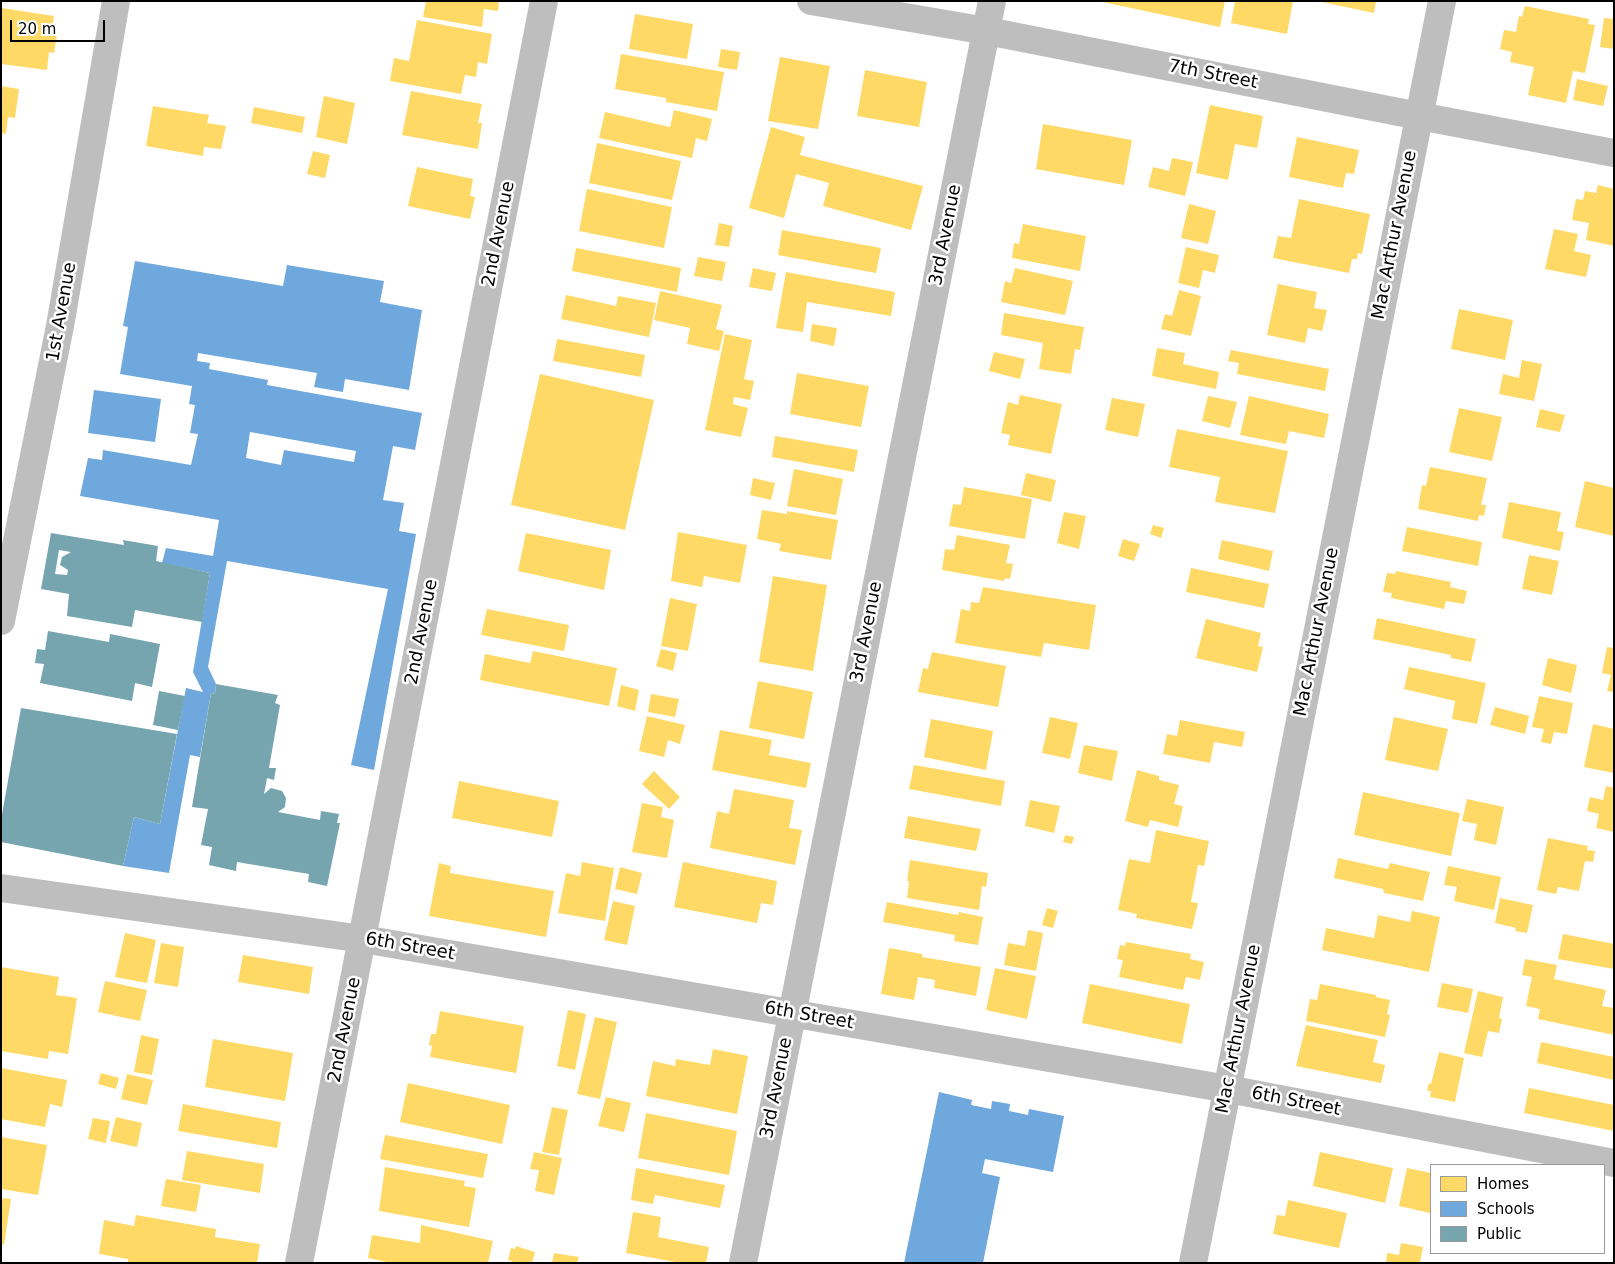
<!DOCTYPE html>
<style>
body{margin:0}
#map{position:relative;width:1615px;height:1264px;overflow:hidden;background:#fff;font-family:"DejaVu Sans",sans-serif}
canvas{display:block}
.frame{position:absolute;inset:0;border:2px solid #000;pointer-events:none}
.legend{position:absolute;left:1430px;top:1164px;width:175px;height:90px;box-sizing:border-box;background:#fff;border:1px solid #999;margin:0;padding:6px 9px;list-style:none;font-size:15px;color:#000}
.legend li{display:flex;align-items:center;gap:10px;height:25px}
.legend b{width:25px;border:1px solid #999}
.scale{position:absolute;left:10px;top:20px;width:95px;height:22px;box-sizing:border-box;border:2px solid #000;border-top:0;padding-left:6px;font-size:15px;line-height:18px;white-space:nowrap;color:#000;-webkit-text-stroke:4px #fff;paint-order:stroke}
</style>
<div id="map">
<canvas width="1615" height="1264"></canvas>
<div class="frame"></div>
<ul class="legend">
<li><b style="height:14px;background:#ffd966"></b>Homes</li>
<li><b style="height:14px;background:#6fa8dc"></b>Schools</li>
<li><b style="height:14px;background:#76a5af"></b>Public</li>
</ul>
<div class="scale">20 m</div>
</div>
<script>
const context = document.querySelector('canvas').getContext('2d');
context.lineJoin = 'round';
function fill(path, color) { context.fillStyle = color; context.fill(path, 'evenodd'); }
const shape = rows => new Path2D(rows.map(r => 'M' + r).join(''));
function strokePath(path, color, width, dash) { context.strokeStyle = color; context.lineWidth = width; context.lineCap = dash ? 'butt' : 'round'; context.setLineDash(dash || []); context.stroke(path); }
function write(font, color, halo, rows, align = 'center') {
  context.font = font + ' "DejaVu Sans",sans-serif'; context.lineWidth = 5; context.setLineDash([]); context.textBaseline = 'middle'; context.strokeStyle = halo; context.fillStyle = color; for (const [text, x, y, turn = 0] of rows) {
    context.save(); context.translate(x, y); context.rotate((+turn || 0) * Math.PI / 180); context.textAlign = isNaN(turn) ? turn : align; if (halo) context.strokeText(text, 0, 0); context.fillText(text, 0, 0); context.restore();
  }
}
fill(shape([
 [426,1,499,1,498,11,484,9,482,27,423,17],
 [1098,1,1225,1,1220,27],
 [1235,1,1293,1,1287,34,1231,23],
 [1317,1,1376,1,1374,13],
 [1525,6,1589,19,1588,24,1595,25,1585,73,1573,71,1566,103,1528,95,1534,67,1510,62,1512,52,1500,49,1504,30,1516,32,1519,16,1522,17],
 [1,8,54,16,52,33,57,34,54,53,49,52,47,70,1,64],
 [635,14,693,24,687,59,629,49],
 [1604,18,1614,19,1614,49,1600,47],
 [417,20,492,34,487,64,478,62,476,77,465,75,461,94,390,81,394,58,409,61],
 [721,49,740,52,737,70,718,67],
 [621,54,724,72,717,111,666,102,666,98,615,89],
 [780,57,830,66,818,129,768,121],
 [865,70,927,82,919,127,857,116],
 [1577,79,1608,86,1603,106,1573,100],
 [1,86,19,89,15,118,8,117,6,134,1,133],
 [411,91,482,104,478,123,482,123,478,149,402,135],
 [324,96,355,103,347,144,316,137],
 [1210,105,1263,116,1257,148,1235,144,1228,180,1196,173],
 [153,106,209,115,207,123,226,126,221,149,204,147,203,156,146,146],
 [254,107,305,117,302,133,251,123],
 [674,110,712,119,707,141,696,138,692,158,599,138,605,112,670,127],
 [1043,124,1132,140,1124,185,1036,169],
 [771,127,805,137,800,155,923,186,911,230,823,206,829,183,796,174,784,218,749,208],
 [1297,137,1359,150,1354,174,1346,173,1343,188,1289,177],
 [597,143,681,161,672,200,589,183],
 [313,151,330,155,325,178,307,174],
 [1172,158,1193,162,1185,196,1148,187,1153,167,1169,171],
 [417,167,473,179,470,196,475,197,470,219,408,206],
 [1598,185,1614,189,1614,246,1586,240,1589,223,1572,220,1576,199,1583,200,1585,191,1596,193],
 [587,189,672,207,664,248,579,231],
 [1299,199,1370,214,1362,254,1358,253,1357,259,1352,259,1349,273,1273,258,1278,236,1291,238],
 [1189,204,1216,211,1208,244,1181,238],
 [719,223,733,226,729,247,715,245],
 [1023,224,1086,236,1080,271,1012,258,1014,243,1019,244],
 [1554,229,1578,234,1574,251,1591,255,1586,277,1545,269],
 [782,230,881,248,876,273,778,255],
 [1186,247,1219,255,1215,273,1203,270,1199,288,1178,283],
 [576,248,681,268,677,292,572,271],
 [698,257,726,262,722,281,694,276],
 [753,268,776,273,772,291,749,287],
 [1015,268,1073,281,1065,315,1001,302,1005,281,1011,283],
 [786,272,895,292,891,316,807,302,803,332,776,328],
 [1278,284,1317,292,1314,308,1327,310,1322,331,1308,328,1305,343,1267,335],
 [1179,290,1201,296,1191,336,1161,329,1165,314,1172,316],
 [660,291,722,305,716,329,724,331,719,351,687,344,690,328,654,320],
 [566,295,616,306,618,296,656,303,649,337,561,319],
 [1459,309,1513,320,1505,360,1451,349],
 [1004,313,1084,327,1080,350,1075,349,1071,374,1039,369,1043,343,1001,335],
 [812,324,837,328,834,346,810,341],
 [725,334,752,340,744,379,754,381,750,400,734,397,733,404,748,408,741,437,705,430],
 [557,339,645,355,641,377,553,361],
 [1157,348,1185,353,1183,364,1219,372,1216,389,1152,376],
 [1231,350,1329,369,1325,391,1237,374,1239,363,1228,361],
 [994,352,1025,359,1020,379,989,371],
 [1522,360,1542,364,1534,401,1499,394,1503,374,1519,378],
 [797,373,869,386,861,427,790,414],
 [540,374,654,400,625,530,511,505],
 [1020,395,1062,404,1051,454,1008,445,1010,435,1001,433,1008,402,1018,405],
 [1208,396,1237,402,1230,428,1202,421],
 [1249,396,1329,414,1324,438,1289,431,1286,444,1240,435],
 [1112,398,1145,404,1138,437,1105,430],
 [1459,408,1502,417,1492,461,1449,452],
 [1540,409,1565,415,1560,432,1536,427],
 [1177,429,1288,451,1275,513,1215,502,1220,477,1169,467],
 [775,436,858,450,854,472,772,457],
 [1430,467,1487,478,1481,505,1486,505,1484,516,1479,515,1478,521,1418,509,1422,485,1426,486],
 [794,469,843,479,836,515,787,506],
 [1026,473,1056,480,1051,502,1021,495],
 [753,478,775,483,771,500,750,495],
 [1585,481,1614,488,1614,536,1575,527],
 [964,487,1032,499,1025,539,949,526,953,504,961,505],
 [1509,502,1561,512,1557,531,1564,532,1560,551,1502,538],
 [762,510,787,514,787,511,838,520,831,560,779,551,781,544,757,539],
 [1064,512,1086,516,1079,549,1057,543],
 [1153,525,1164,528,1161,538,1150,534],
 [1407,527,1482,542,1478,566,1402,551],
 [678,532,747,545,740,583,704,576,702,587,671,581],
 [526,533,611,550,604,590,518,571],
 [957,535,1010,545,1006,563,1013,564,1010,579,1005,578,1004,581,942,570,945,549,954,550],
 [1123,539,1140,544,1134,561,1118,556],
 [1222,540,1273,551,1269,571,1218,559],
 [1529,555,1559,561,1552,595,1522,589],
 [1191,568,1269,584,1264,608,1186,592],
 [1396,571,1451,582,1450,587,1467,591,1464,604,1446,601,1444,609,1391,598,1392,593,1383,592,1387,573,1395,574],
 [773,576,827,585,813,671,759,662],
 [983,587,1096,605,1089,650,1044,643,1041,657,955,643,961,609,970,611,971,602,979,603],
 [670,598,697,604,688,651,661,646],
 [487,609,569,625,564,651,481,635],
 [1377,618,1476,639,1471,662,1451,658,1451,655,1373,639],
 [1206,619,1261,633,1258,646,1263,647,1257,672,1196,658],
 [1607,647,1614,648,1614,692,1607,691,1611,675,1602,673],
 [661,649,677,653,673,671,656,666],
 [533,651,617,668,609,706,480,680,485,654,530,663],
 [932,652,1006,666,998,707,918,692,923,668,928,669],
 [1548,658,1577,665,1571,693,1542,685],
 [1409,667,1486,683,1477,724,1452,719,1455,701,1404,689],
 [758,681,813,692,804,739,749,728],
 [621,685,639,690,635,711,617,706],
 [651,694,679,699,675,717,648,712],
 [1539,696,1573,703,1567,734,1554,732,1551,744,1541,742,1544,729,1532,727],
 [1495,707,1529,716,1525,734,1490,725],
 [647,716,685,725,680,744,668,740,664,757,639,751],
 [1050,717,1078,723,1070,759,1042,753],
 [1394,717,1448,729,1438,771,1385,760],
 [931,719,993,731,986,770,924,757],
 [1180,720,1245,732,1242,747,1214,742,1210,763,1163,754,1167,734,1177,736],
 [1593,724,1614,729,1614,773,1584,767],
 [720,730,772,740,769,755,811,763,806,788,712,770],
 [1084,745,1118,751,1112,781,1078,773],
 [914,765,1005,781,1001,806,909,789],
 [1137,770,1159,776,1159,780,1179,785,1174,804,1183,806,1178,827,1150,820,1148,827,1125,821],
 [654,771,680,797,669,809,642,784],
 [459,781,559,801,552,837,452,818],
 [1606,786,1614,788,1614,832,1596,828,1599,814,1587,811,1590,797,1603,800],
 [734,789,794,800,789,828,802,830,795,865,710,848,717,811,729,814],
 [1363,792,1460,813,1451,856,1354,835],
 [1467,799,1504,807,1496,845,1474,840,1477,824,1462,821],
 [1030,800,1060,806,1054,833,1025,826],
 [642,803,663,807,661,817,674,820,667,858,632,852],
 [908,816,981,829,976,851,904,838],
 [1156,830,1209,841,1204,866,1198,865,1191,902,1198,903,1192,929,1136,918,1137,914,1118,910,1129,859,1150,863],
 [1065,835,1074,837,1072,844,1063,842],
 [1548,838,1588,846,1587,850,1595,851,1593,862,1585,861,1579,891,1558,887,1556,894,1537,890],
 [1338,858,1388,869,1390,863,1430,872,1423,901,1384,893,1383,889,1334,878],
 [910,860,988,873,986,887,982,886,979,910,907,898,909,881,907,881],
 [582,862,614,868,605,921,558,913,566,873,580,876],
 [683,862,777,881,773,905,761,903,757,923,674,907],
 [439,863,451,866,450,873,554,891,546,937,429,916],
 [1448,866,1501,877,1494,910,1454,901,1457,887,1444,885],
 [620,867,642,873,637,894,615,889],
 [1500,898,1533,905,1527,933,1515,931,1516,928,1495,923],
 [613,901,635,906,627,945,604,940],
 [887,902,958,915,959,912,983,917,978,945,954,941,955,935,883,922],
 [1047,908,1058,911,1053,928,1042,925],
 [1412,911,1440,917,1429,972,1322,950,1326,928,1374,938,1378,915,1410,922],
 [1028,930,1043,933,1036,971,1004,965,1008,943,1025,946],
 [125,933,156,940,147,983,115,977],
 [1563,934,1614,944,1614,969,1558,959],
 [1126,942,1191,954,1190,959,1204,962,1200,980,1186,977,1183,990,1119,977,1123,960,1117,959,1120,945,1125,946],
 [161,943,184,947,178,987,154,983],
 [889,948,922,954,922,957,981,967,976,996,934,988,935,980,918,977,914,1000,881,994],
 [243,955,313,967,309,994,238,982],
 [1525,959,1557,965,1554,979,1606,990,1602,1006,1614,1008,1614,1035,1538,1019,1540,1009,1526,1006,1532,977,1522,975],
 [1,967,59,977,56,995,77,998,68,1054,49,1051,48,1059,1,1051],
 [995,968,1036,976,1027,1019,986,1010],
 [105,981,147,990,140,1021,98,1012],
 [1442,983,1473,989,1468,1013,1437,1007],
 [1090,984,1190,1004,1182,1044,1082,1023],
 [1320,984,1376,995,1376,997,1390,1000,1387,1014,1390,1015,1385,1037,1306,1021,1310,999,1317,1000],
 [1478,991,1503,997,1499,1018,1502,1019,1499,1033,1488,1031,1482,1057,1464,1053],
 [568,1010,586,1014,575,1070,557,1066],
 [440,1011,524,1026,516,1073,430,1057,432,1046,429,1045,431,1034,436,1034],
 [595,1017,617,1022,600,1099,577,1094],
 [1306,1025,1378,1040,1373,1062,1385,1065,1381,1083,1296,1066],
 [141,1035,159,1039,152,1075,134,1072],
 [213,1039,293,1053,285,1101,205,1087],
 [1541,1042,1614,1057,1614,1080,1537,1063],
 [713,1049,748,1056,737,1114,646,1096,653,1061,675,1066,676,1059,710,1065],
 [1439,1052,1464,1058,1455,1102,1430,1097,1431,1091,1427,1091,1429,1083,1431,1084],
 [1,1068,67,1080,62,1107,50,1104,45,1127,1,1119],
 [101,1073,119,1078,116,1089,98,1084],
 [127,1074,153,1080,147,1105,121,1099],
 [408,1083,510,1105,502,1144,400,1122],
 [1529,1088,1614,1105,1614,1131,1524,1113],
 [606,1097,631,1103,624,1132,598,1126],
 [183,1104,281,1122,277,1148,178,1131],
 [552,1107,568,1110,559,1155,542,1152],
 [646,1113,737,1131,729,1175,638,1158],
 [116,1117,142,1123,137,1147,110,1141],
 [93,1118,110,1121,106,1143,88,1139],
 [385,1135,488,1154,483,1178,380,1159],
 [1,1137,47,1145,38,1195,1,1189],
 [187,1151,264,1164,260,1193,182,1180],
 [534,1152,562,1158,554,1195,535,1191,539,1170,530,1169],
 [1320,1152,1393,1168,1385,1203,1313,1186],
 [385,1167,465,1181,464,1186,476,1188,469,1227,379,1211],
 [636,1168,725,1185,720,1208,655,1195,653,1204,631,1200],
 [1407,1168,1431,1173,1430,1213,1399,1206],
 [166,1179,201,1185,196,1212,161,1206],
 [1,1198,11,1199,4,1245,1,1244],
 [1288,1200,1347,1213,1339,1248,1273,1234,1277,1215,1285,1216],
 [633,1212,661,1217,658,1237,709,1247,706,1263,681,1263,626,1253],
 [136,1215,216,1229,215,1237,260,1244,257,1263,133,1263,128,1262,128,1259,99,1254,104,1220,134,1226],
 [421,1225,493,1241,488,1263,391,1263,368,1258,372,1235,420,1243],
 [1401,1243,1423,1247,1420,1263,1386,1263,1387,1253,1399,1255],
 [516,1246,535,1252,532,1263,511,1263,512,1261,508,1260,511,1248,515,1249],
 [554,1253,579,1257,577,1263,552,1263]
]), '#ffd966');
fill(shape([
 [135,261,283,286,287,265,384,281,380,302,422,310,409,390,345,379,343,392,314,387,317,373,198,353,197,361,210,363,209,369,268,380,267,385,422,413,415,450,393,446,383,500,404,503,399,531,416,534,374,770,351,765,388,589,227,561,208,667,216,684,215,694,211,693,200,757,190,755,169,873,123,866,134,817,160,824,186,688,203,692,193,672,210,573,162,563,166,548,213,556,219,520,80,496,88,458,102,460,103,450,191,465,198,434,190,433,195,405,189,404,192,386,120,374,128,327,123,326],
 [250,432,356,451,354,462,284,450,281,465,246,458],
 [94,390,161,399,155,442,88,433],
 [939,1092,972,1100,971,1105,991,1109,992,1101,1010,1104,1009,1111,1028,1115,1029,1109,1064,1116,1053,1172,985,1159,982,1173,1000,1177,983,1263,904,1263]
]), '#6fa8dc');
fill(shape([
 [51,533,124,545,123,540,158,546,156,561,210,573,202,622,135,610,132,627,67,616,69,594,41,589],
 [59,550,71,552,62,557,60,565,68,570,67,575,55,574],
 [48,631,109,642,110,634,160,644,152,687,135,683,132,701,40,683,44,664,35,663,37,649,45,650],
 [216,684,278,695,275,703,280,705,269,768,276,768,274,780,267,778,264,794,271,788,282,791,286,798,285,807,278,812,320,820,321,811,339,814,337,823,340,823,327,886,308,882,309,874,237,862,236,871,209,865,212,847,201,845,208,809,192,807,211,693,215,694],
 [159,691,185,696,178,730,153,725],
 [21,708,177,734,160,824,134,817,123,866,1,842,1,820]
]), '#76a5af');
strokePath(shape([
 [811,1,987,31,1419,116],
 [1,621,60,326,116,1],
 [1,888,363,939,1228,1089,1614,1163],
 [299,1263,544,1],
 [743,1263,992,1]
]), '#bebebe', 28);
strokePath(shape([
 [1419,116,1614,153],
 [1193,1263,1442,1]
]), '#bebebe', 28);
write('18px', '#000', '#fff', [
 ["7th Street",1213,75,11],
 ["2nd Avenue",499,234,-79],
 ["3rd Avenue",946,235,-79],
 ["Mac Arthur Avenue",1395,235,-79],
 ["1st Avenue",62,312,-80],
 ["2nd Avenue",422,632,-79],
 ["3rd Avenue",867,632,-79],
 ["Mac Arthur Avenue",1317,632,-79],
 ["6th Street",410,947,10],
 ["6th Street",809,1016,10],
 ["Mac Arthur Avenue",1239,1029,-79],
 ["2nd Avenue",345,1030,-79],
 ["3rd Avenue",777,1088,-79],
 ["6th Street",1296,1102,11]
]);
</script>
